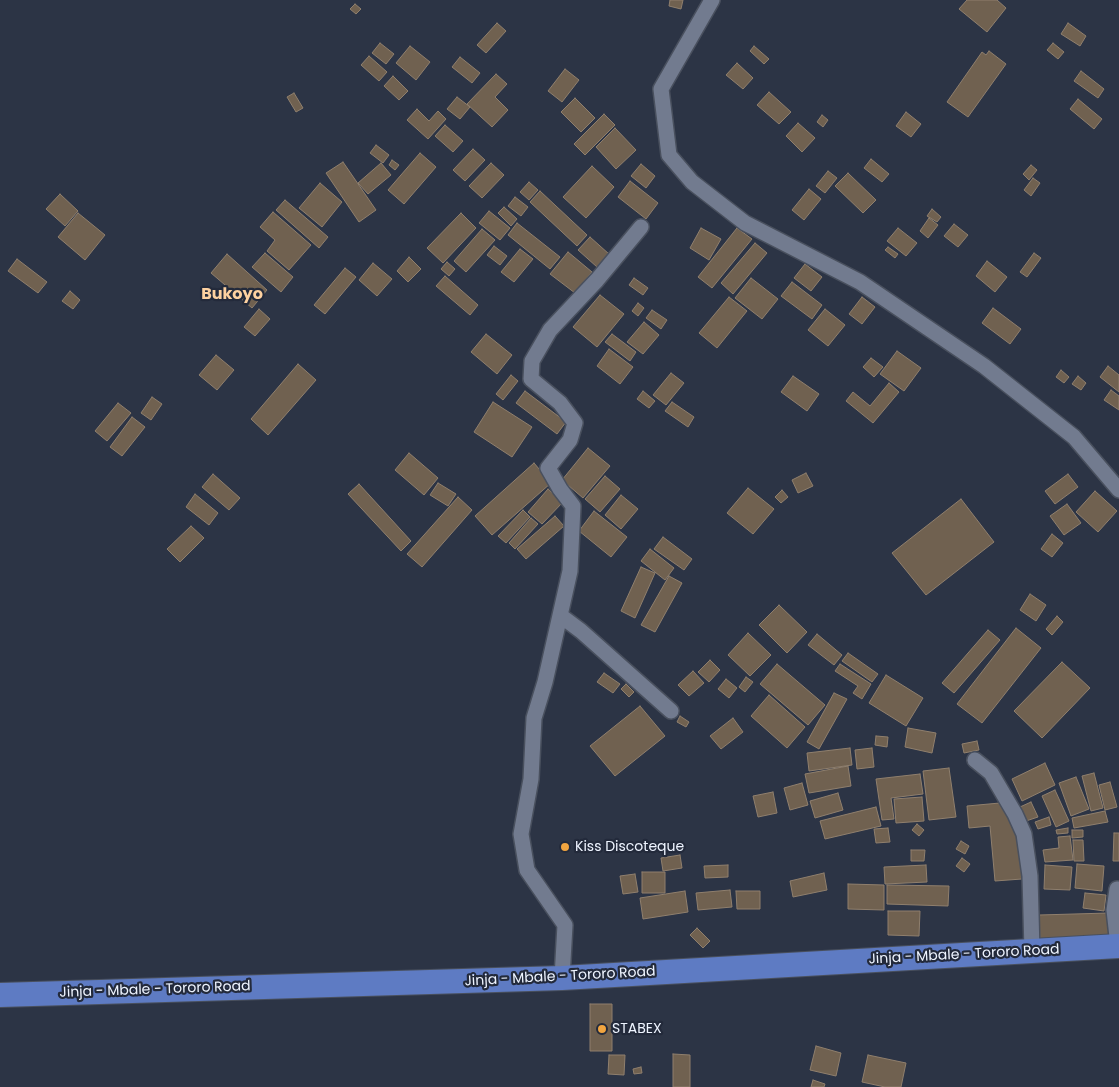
<!DOCTYPE html>
<style>
body{margin:0}
canvas{display:block;background:#2c3445}
</style>
<canvas width="1119" height="1087"></canvas>
<script>
const context = document.querySelector('canvas').getContext('2d');
context.lineJoin = 'round';
function fill(path, color) { context.fillStyle = color; context.fill(path, 'evenodd'); }
const shape = rows => new Path2D(rows.map(r => 'M' + r).join(''));
function strokePath(path, color, width, dash) { context.strokeStyle = color; context.lineWidth = width; context.lineCap = dash ? 'butt' : 'round'; context.setLineDash(dash || []); context.stroke(path); }
function write(font, color, halo, rows, align = 'center') {
  context.font = font + ' Poppins,sans-serif'; context.lineWidth = 4.5; context.setLineDash([]); context.textBaseline = 'middle'; context.strokeStyle = halo; context.fillStyle = color; for (const [text, x, y, turn = 0] of rows) {
    context.save(); context.translate(x, y); context.rotate((+turn || 0) * Math.PI / 180); context.textAlign = isNaN(turn) ? turn : align; if (halo) context.strokeText(text, 0, 0); context.fillText(text, 0, 0); context.restore();
  }
}
const building = shape([
 [670,0,683,0,681,9,669,6,670,0],
 [967,0,997,0,1006,8,987,32,959,9,967,0],
 [355,4,361,9,356,14,350,9,355,4],
 [497,23,506,31,486,53,477,45,497,23],
 [1068,23,1086,36,1080,46,1061,34,1068,23],
 [380,43,394,54,386,64,372,53,380,43],
 [1053,43,1064,52,1058,59,1047,50,1053,43],
 [410,46,430,62,416,80,396,63,410,46],
 [754,46,769,59,764,64,750,51,754,46],
 [989,51,1006,64,968,117,947,102,982,52,986,55,989,51],
 [369,56,387,72,379,81,361,65,369,56],
 [460,57,480,73,472,83,452,67,460,57],
 [737,63,753,78,743,89,726,75,737,63],
 [565,69,579,80,562,102,548,91,565,69],
 [1081,71,1104,89,1098,98,1074,81,1081,71],
 [496,74,507,84,495,97,508,110,492,127,467,104,496,74],
 [393,76,408,91,399,100,384,86,393,76],
 [769,92,791,112,779,124,757,105,769,92],
 [294,93,303,108,296,112,287,97,294,93],
 [457,97,470,107,460,119,447,109,457,97],
 [575,98,595,118,581,132,561,112,575,98],
 [1078,99,1102,119,1094,129,1070,109,1078,99],
 [417,109,429,121,438,111,446,119,428,139,407,120,417,109],
 [906,112,921,124,911,137,896,126,906,112],
 [604,114,615,125,585,155,574,144,604,114],
 [822,115,828,120,823,127,817,122,822,115],
 [798,123,815,138,802,152,786,136,798,123],
 [445,125,463,141,453,152,435,136,445,125],
 [615,128,636,150,616,169,596,147,615,128],
 [376,145,389,155,383,163,370,153,376,145],
 [473,149,485,160,465,181,453,170,473,149],
 [420,153,436,167,404,204,388,190,420,153],
 [871,159,889,174,882,182,864,168,871,159],
 [392,160,399,165,395,170,389,165,392,160],
 [343,162,376,210,359,222,326,173,343,162],
 [381,163,391,175,368,194,358,183,381,163],
 [491,163,504,175,482,198,469,186,491,163],
 [641,164,655,176,646,188,631,176,641,164],
 [1031,165,1037,170,1029,180,1023,174,1031,165],
 [592,166,614,187,586,218,563,197,592,166],
 [828,171,837,178,825,193,816,186,828,171],
 [848,173,876,200,863,213,835,186,848,173],
 [1033,178,1040,183,1031,196,1024,190,1033,178],
 [630,181,658,203,646,219,618,197,630,181],
 [529,182,538,190,529,200,520,192,529,182],
 [320,183,342,202,322,227,299,208,320,183],
 [809,189,821,199,804,220,792,210,809,189],
 [540,191,587,235,577,246,530,202,540,191],
 [60,194,78,211,65,226,46,209,60,194],
 [515,197,528,207,521,216,508,206,515,197],
 [285,200,328,237,319,248,276,210,285,200],
 [504,207,517,219,511,226,498,213,504,207],
 [932,209,941,217,937,222,927,216,932,209],
 [489,211,510,228,500,240,479,223,489,211],
 [273,212,311,245,289,270,267,251,275,240,260,227,273,212],
 [78,213,105,235,85,260,58,237,78,213],
 [461,213,476,228,443,263,427,248,461,213],
 [929,218,938,225,928,238,920,231,929,218],
 [517,223,560,257,550,269,508,235,517,223],
 [954,224,968,235,958,247,944,236,954,224],
 [701,228,721,239,709,260,690,248,701,228],
 [737,228,752,239,712,288,698,277,737,228],
 [898,228,917,243,906,256,887,241,898,228],
 [482,229,495,240,466,272,454,261,482,229],
 [590,237,609,254,597,267,578,250,590,237],
 [755,243,767,253,733,294,721,283,755,243],
 [494,246,507,256,500,265,487,255,494,246],
 [888,247,898,254,895,258,885,250,888,247],
 [520,249,533,259,514,282,501,272,520,249],
 [568,252,592,272,575,293,550,274,568,252],
 [265,253,293,277,281,292,252,267,265,253],
 [1034,253,1041,258,1027,277,1020,272,1034,253],
 [227,254,267,290,252,308,211,273,227,254],
 [409,257,421,269,408,282,397,271,409,257],
 [17,259,47,282,38,293,8,271,17,259],
 [987,261,1007,277,995,292,976,276,987,261],
 [447,262,455,269,449,276,441,269,447,262],
 [373,263,392,279,377,296,359,280,373,263],
 [805,264,822,277,811,291,794,278,805,264],
 [345,268,356,277,325,314,314,305,345,268],
 [445,276,478,305,470,315,436,286,445,276],
 [634,278,648,288,643,295,629,285,634,278],
 [751,278,778,299,762,319,735,298,751,278],
 [792,282,822,305,812,319,781,296,792,282],
 [70,291,80,300,73,309,62,301,70,291],
 [600,295,624,314,597,347,573,327,600,295],
 [729,297,747,311,717,348,699,333,729,297],
 [862,297,875,307,862,324,849,314,862,297],
 [638,303,644,308,638,316,632,311,638,303],
 [993,308,1021,329,1010,344,982,323,993,308],
 [259,309,270,319,255,336,244,327,259,309],
 [825,309,845,325,828,346,808,330,825,309],
 [652,310,667,320,661,329,646,318,652,310],
 [644,322,659,335,643,354,627,342,644,322],
 [486,334,512,355,497,374,471,352,486,334],
 [612,334,636,352,630,361,605,342,612,334],
 [609,349,633,367,620,384,597,366,609,349],
 [897,351,921,368,904,391,880,374,897,351],
 [216,355,234,370,217,390,199,375,216,355],
 [871,358,883,367,874,377,863,367,871,358],
 [298,364,316,380,268,435,251,419,298,364],
 [1108,366,1119,375,1119,392,1100,377,1108,366],
 [1061,370,1069,377,1064,383,1056,377,1061,370],
 [671,373,684,383,666,405,653,395,671,373],
 [511,375,518,381,503,400,496,394,511,375],
 [793,376,819,394,807,411,781,392,793,376],
 [1078,376,1086,383,1081,390,1072,384,1078,376],
 [889,383,899,392,873,423,846,401,853,392,870,406,889,383],
 [1111,390,1119,396,1119,410,1104,400,1111,390],
 [525,391,566,422,557,434,516,403,525,391],
 [643,391,655,401,649,408,637,399,643,391],
 [152,397,162,404,151,420,141,413,152,397],
 [493,402,532,427,512,457,474,432,493,402],
 [672,402,694,417,688,427,665,411,672,402],
 [118,403,131,413,107,441,95,431,118,403],
 [132,417,145,427,122,456,110,447,132,417],
 [588,448,610,466,583,498,562,480,588,448],
 [409,453,438,478,424,495,395,470,409,453],
 [534,463,551,483,492,535,475,516,534,463],
 [806,473,813,486,798,493,792,480,806,473],
 [213,474,240,498,229,510,202,487,213,474],
 [1068,474,1078,487,1055,504,1045,491,1068,474],
 [605,476,620,489,600,512,585,499,605,476],
 [438,483,456,494,448,506,430,495,438,483],
 [359,484,411,541,401,551,348,494,359,484],
 [748,488,774,509,753,534,727,513,748,488],
 [548,489,563,502,542,524,528,512,548,489],
 [782,490,788,497,781,503,775,497,782,490],
 [1095,491,1117,511,1098,532,1076,512,1095,491],
 [195,494,218,513,209,525,186,507,195,494],
 [621,495,638,509,621,529,605,515,621,495],
 [458,497,472,510,422,567,407,554,458,497],
 [961,499,994,542,926,595,892,553,961,499],
 [1067,504,1081,523,1064,535,1050,516,1067,504],
 [523,510,530,517,506,543,498,536,523,510],
 [594,511,627,537,611,557,579,531,594,511],
 [555,516,564,526,526,559,517,549,555,516],
 [531,518,538,524,515,549,509,543,531,518],
 [191,526,204,538,180,562,167,549,191,526],
 [1052,534,1063,543,1052,557,1041,549,1052,534],
 [663,537,692,559,684,570,654,549,663,537],
 [650,549,674,568,665,580,641,561,650,549],
 [641,567,655,573,635,618,621,611,641,567],
 [669,576,682,583,655,632,641,625,669,576],
 [1030,594,1046,605,1036,621,1020,610,1030,594],
 [779,605,807,632,787,653,759,625,779,605],
 [1057,616,1063,622,1052,635,1046,629,1057,616],
 [1016,628,1041,648,982,723,957,704,1016,628],
 [988,630,1000,640,954,693,942,683,988,630],
 [748,633,771,655,750,676,728,655,748,633],
 [817,634,842,655,834,665,808,645,817,634],
 [848,653,878,674,872,682,842,661,848,653],
 [710,660,720,670,709,682,698,672,710,660],
 [1062,662,1090,688,1042,738,1014,711,1062,662],
 [777,664,825,705,808,725,760,684,777,664],
 [840,664,871,684,862,699,853,693,858,686,835,671,840,664],
 [693,671,704,683,689,696,678,685,693,671],
 [604,673,620,684,613,693,597,682,604,673],
 [886,675,923,698,906,726,869,703,886,675],
 [746,677,753,682,745,692,739,687,746,677],
 [726,679,737,688,729,698,718,689,726,679],
 [626,684,634,692,629,697,621,689,626,684],
 [834,693,847,699,819,749,807,742,834,693],
 [769,695,805,727,787,748,751,716,769,695],
 [640,706,665,736,615,776,590,746,640,706],
 [680,716,689,722,686,727,677,722,680,716],
 [733,718,743,732,721,749,710,736,733,718],
 [908,728,936,733,932,753,905,747,908,728],
 [876,736,888,737,887,747,875,745,876,736],
 [977,741,979,750,964,753,962,744,977,741],
 [850,748,852,765,809,771,807,753,850,748],
 [872,748,874,767,857,769,855,750,872,748],
 [1045,763,1055,785,1022,801,1012,779,1045,763],
 [848,766,851,786,809,793,805,774,848,766],
 [949,768,956,817,929,820,923,771,949,768],
 [1094,773,1103,808,1091,811,1082,776,1094,773],
 [920,774,923,794,891,798,894,819,882,820,876,779,920,774],
 [1076,777,1089,809,1071,816,1059,783,1076,777],
 [1110,782,1117,807,1105,810,1099,785,1110,782],
 [802,783,808,805,790,810,784,788,802,783],
 [1055,790,1069,821,1056,827,1042,796,1055,790],
 [773,792,777,813,758,817,753,796,773,792],
 [838,793,843,810,815,818,810,801,838,793],
 [922,797,924,821,896,823,894,799,922,797],
 [1031,802,1038,817,1026,821,1020,807,1031,802],
 [1000,803,1018,829,1022,879,995,881,990,826,969,828,967,806,1000,803],
 [876,807,881,826,825,839,820,821,876,807],
 [1105,811,1108,822,1074,828,1072,818,1105,811],
 [1049,817,1051,825,1038,829,1035,822,1049,817],
 [917,824,924,830,919,836,912,830,917,824],
 [888,828,890,842,876,843,874,829,888,828],
 [1068,828,1068,833,1057,834,1056,830,1068,828],
 [1072,830,1083,830,1083,837,1072,838,1072,830],
 [1114,833,1119,833,1119,861,1113,861,1114,833],
 [1070,836,1073,860,1045,862,1043,850,1059,848,1058,837,1070,836],
 [1073,840,1083,840,1084,861,1074,861,1073,840],
 [961,841,969,846,965,854,956,849,961,841],
 [911,850,925,850,924,861,911,861,911,850],
 [680,855,682,868,663,871,661,858,680,855],
 [962,858,970,864,964,872,956,866,962,858],
 [1077,864,1104,866,1102,891,1075,888,1077,864],
 [728,865,728,877,705,878,704,866,728,865],
 [926,865,927,882,885,884,884,867,926,865],
 [1045,865,1072,867,1070,890,1044,889,1045,865],
 [642,872,665,872,665,893,642,893,642,872],
 [824,873,827,890,793,897,790,881,824,873],
 [635,874,638,892,623,894,620,876,635,874],
 [848,884,884,885,884,910,848,909,848,884],
 [887,885,949,886,948,906,887,904,887,885],
 [730,890,732,907,698,910,696,893,730,890],
 [685,891,688,912,643,919,640,898,685,891],
 [736,891,760,891,760,909,737,909,736,891],
 [1085,893,1106,895,1104,911,1083,908,1085,893],
 [888,911,920,911,919,936,888,935,888,911],
 [1109,913,1110,939,1040,941,1039,915,1109,913],
 [697,928,710,941,703,948,690,935,697,928],
 [590,1004,612,1004,612,1051,590,1051,590,1004],
 [816,1046,841,1053,836,1076,810,1070,816,1046],
 [673,1054,690,1055,690,1087,673,1087,673,1054],
 [609,1055,625,1055,624,1075,608,1074,609,1055],
 [868,1055,906,1063,901,1087,885,1087,862,1082,868,1055],
 [641,1067,642,1073,634,1074,633,1069,641,1067],
 [813,1080,825,1084,824,1087,811,1087,813,1080]
]);
fill(building, '#706150');
strokePath(building, '#8f7f6d', 1);
const minor = shape([
 [712,0,661,89,669,155,692,182,745,223,860,282,984,366,1074,437,1119,490],
 [561,616,581,631,671,711],
 [975,760,991,773,1015,814,1024,834,1030,876,1032,951],
 [1117,889,1114,910,1118,946],
 [562,978,565,925,527,870,521,834,531,779,534,718,545,682,570,571,573,506,560,489,548,468,570,440,575,423,560,403,531,379,532,361,550,330,597,280,641,227]
]);
const primary = shape([
 [0,995,562,978,1119,946]
]);
strokePath(minor, '#49505e', 18);
strokePath(primary, '#49505e', 26);
strokePath(minor, '#727b8f', 15);
strokePath(primary, '#5e7bc3', 24);
for (const [x, y, r, color] of [
 [565,847,5,"#f1a540"],
 [602,1029,5,"#f1a540"]
]) { const dot = new Path2D(); dot.arc(x, y, r, 0, 2 * Math.PI); context.fillStyle = color; context.fill(dot); strokePath(dot, '#232a3b', 2); }
write('14px', '#eef4ff', '#232a3b', [
 ["Kiss Discoteque",575,847],
 ["STABEX",612,1029]
], 'left');
write('14px', '#eef4ff', '#232a3b', [
 ["Jinja - Mbale - Tororo Road",964,955,-3],
 ["Jinja - Mbale - Tororo Road",560,977,-3],
 ["Jinja - Mbale - Tororo Road",155,990,-2]
]);
write('bold 16px', '#fdd1a0', '#232a3b', [
 ["Bukoyo",232,295]
]);
</script>
